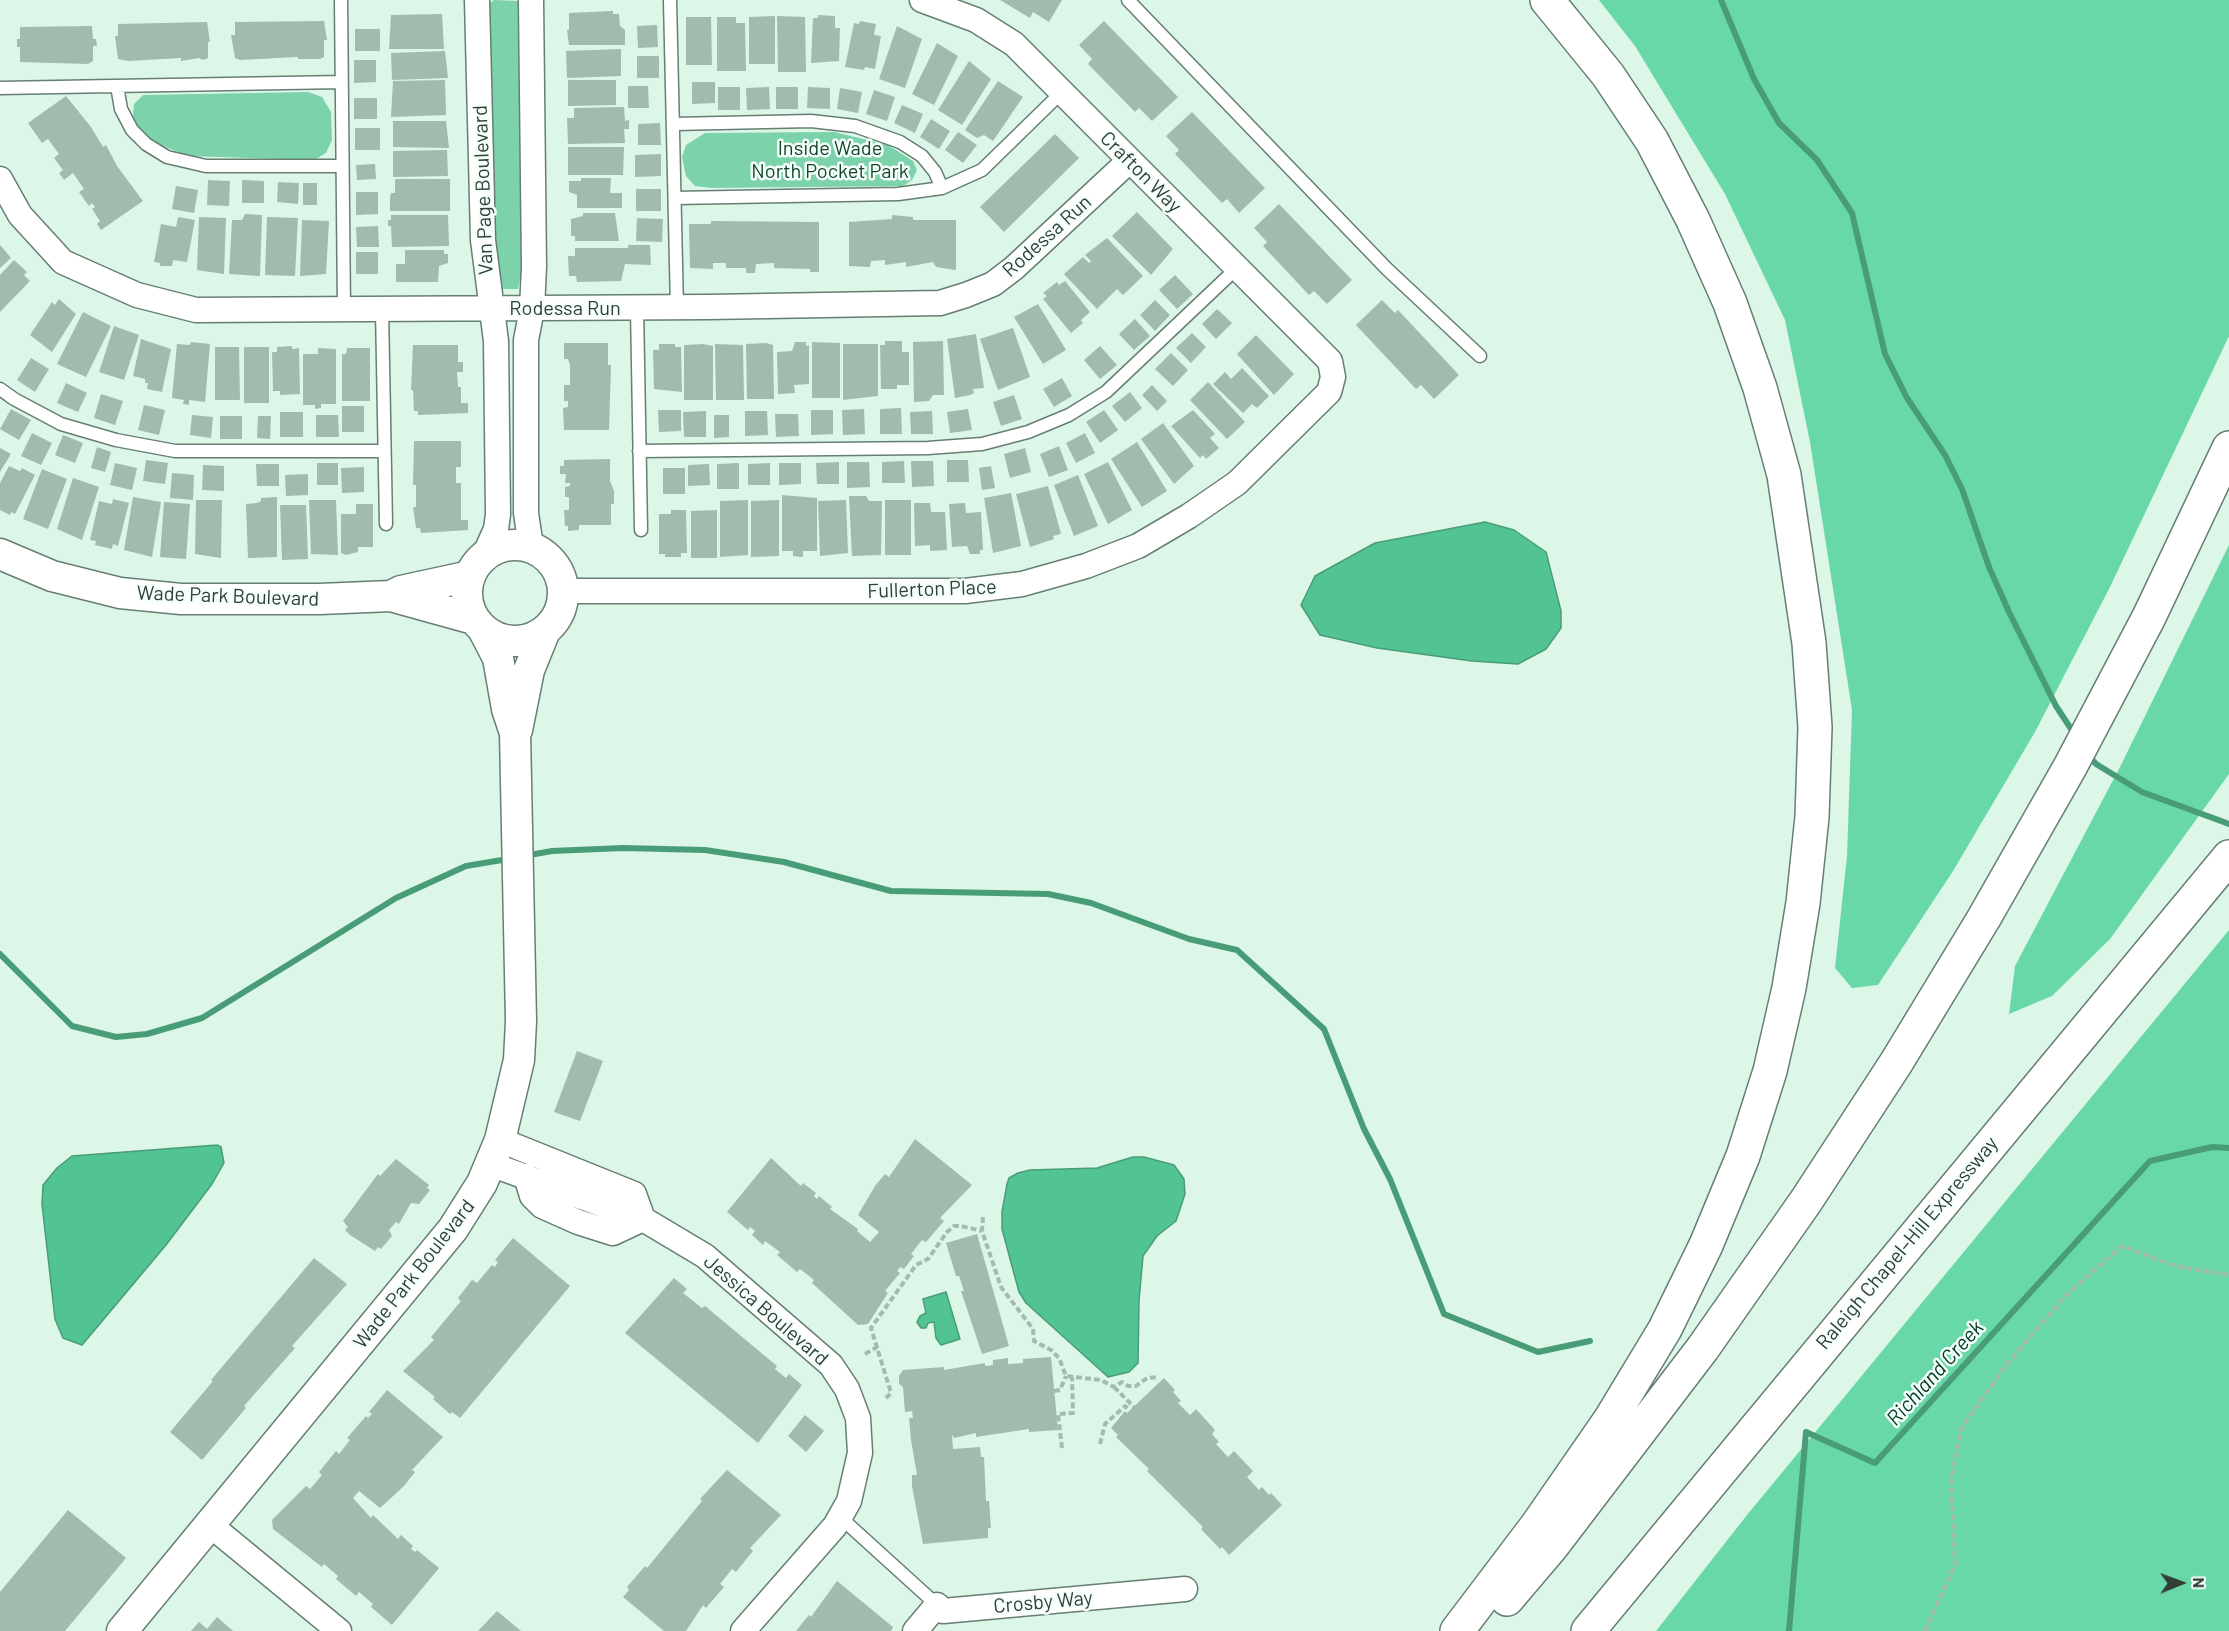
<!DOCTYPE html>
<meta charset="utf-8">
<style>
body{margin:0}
#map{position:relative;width:2229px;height:1631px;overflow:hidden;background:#dcf6e8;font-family:Barlow,sans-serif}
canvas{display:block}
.north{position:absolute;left:2151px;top:1553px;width:60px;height:60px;-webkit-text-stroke:4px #f4fff9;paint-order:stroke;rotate:89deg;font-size:16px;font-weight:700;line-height:24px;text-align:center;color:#333e38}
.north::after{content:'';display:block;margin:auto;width:21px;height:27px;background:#333e38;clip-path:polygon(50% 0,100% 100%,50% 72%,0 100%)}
</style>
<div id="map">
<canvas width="2229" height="1631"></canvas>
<div class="north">N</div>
</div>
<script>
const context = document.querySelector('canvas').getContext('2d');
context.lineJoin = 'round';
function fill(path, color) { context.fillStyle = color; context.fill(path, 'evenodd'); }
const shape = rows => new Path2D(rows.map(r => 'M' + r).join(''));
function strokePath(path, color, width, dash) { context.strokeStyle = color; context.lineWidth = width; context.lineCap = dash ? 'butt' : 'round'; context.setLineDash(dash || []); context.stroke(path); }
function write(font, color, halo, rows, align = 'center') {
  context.font = font + ' Barlow,sans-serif'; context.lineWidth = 5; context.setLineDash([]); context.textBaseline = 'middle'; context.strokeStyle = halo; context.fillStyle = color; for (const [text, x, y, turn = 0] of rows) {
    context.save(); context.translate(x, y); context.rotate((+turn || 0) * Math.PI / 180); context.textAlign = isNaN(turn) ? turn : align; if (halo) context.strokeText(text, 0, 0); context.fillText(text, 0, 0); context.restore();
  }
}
fill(shape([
 [494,0,518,1,523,20,526,248,518,289,500,289,491,249,485,20,489,4],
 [308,92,322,97,331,112,332,140,326,153,314,160,187,156,154,142,136,125,133,115,134,104,143,95],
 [834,132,888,145,913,161,917,170,912,180,903,186,712,188,695,186,686,176,682,157,686,145,705,133]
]), '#7cd2ab');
fill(shape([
 [1599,0,2229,0,2229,336,2110,587,2035,732,1953,871,1878,985,1852,988,1835,968,1847,856,1852,710,1810,442,1785,320,1725,194,1635,46],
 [2229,545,2229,774,2110,939,2052,996,2009,1014,2015,966,2120,767],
 [2229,930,2229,1631,1656,1631,1747,1515]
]), '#68d8a8');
const water = shape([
 [1485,522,1514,530,1546,552,1561,611,1561,628,1546,649,1518,664,1472,661,1377,648,1320,635,1301,605,1315,576,1375,543,1485,522],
 [217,1145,221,1147,224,1163,212,1184,166,1245,82,1345,63,1338,55,1319,42,1204,43,1185,57,1168,72,1156,217,1145],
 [1133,1157,1144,1157,1174,1165,1184,1179,1185,1194,1176,1221,1157,1236,1143,1256,1139,1300,1138,1363,1129,1372,1108,1377,1026,1303,1019,1292,1002,1229,1002,1212,1007,1184,1009,1178,1018,1173,1030,1170,1097,1168,1133,1157],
 [946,1292,960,1339,941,1345,936,1338,934,1322,928,1323,926,1328,921,1328,917,1322,920,1316,926,1313,923,1299,946,1292]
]);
fill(water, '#52c494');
strokePath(water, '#499c78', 1.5);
strokePath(shape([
 [1721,0,1754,79,1779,123,1817,160,1852,213,1885,354,1907,398,1945,455,1962,489,1989,567,2009,612,2056,706,2075,735],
 [2089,756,2096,764,2142,792,2229,824],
 [524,856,552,851,623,848,705,850,784,862,891,891,1048,894,1091,903,1189,939,1237,950,1324,1029,1364,1129,1390,1179,1444,1314,1538,1352,1590,1341],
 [0,954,72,1026,116,1037,147,1034,202,1018,396,898,466,866,508,859],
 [1789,1631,1806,1432,1875,1463,2150,1161,2212,1147,2229,1148]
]), '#499c78', 6);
fill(shape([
 [1000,0,1062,0,1049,22,1033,12,1030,18],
 [613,11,613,14,619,14,620,26,625,30,625,45,569,45,567,30,569,30,569,13],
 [442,14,444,49,389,49,391,15],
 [818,15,835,16,835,28,840,28,839,61,811,63,813,18,818,18],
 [775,16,775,64,749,64,749,17],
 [777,16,805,17,806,72,778,72],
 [686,17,711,17,712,65,686,65],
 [717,17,736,17,736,23,745,23,746,71,717,71],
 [324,21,327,40,324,40,324,57,320,59,298,59,298,57,240,60,235,58,231,35,235,35,235,22],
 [860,21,876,24,874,35,881,36,875,69,865,67,864,70,845,67,854,23,859,24],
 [1104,21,1178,97,1152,121,1139,108,1135,112,1088,64,1092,59,1079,45],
 [207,22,210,42,208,42,208,58,203,60,199,58,181,61,181,58,128,61,118,59,115,36,118,36,118,24],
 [657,25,658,47,638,48,637,26],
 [92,26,93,39,96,39,97,46,93,46,93,61,88,64,20,62,20,47,17,47,17,39,20,39,20,27],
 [897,26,922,39,905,88,879,79],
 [355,29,380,29,380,51,355,51],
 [937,43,958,56,934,105,912,94],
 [621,49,621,76,567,78,566,51],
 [445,51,448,78,392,80,391,53],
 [637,56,659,56,659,78,637,78],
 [354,60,376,60,376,82,354,83],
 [969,61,991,79,962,125,938,110],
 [445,80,446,115,391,117,393,81],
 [568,80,616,80,616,105,568,106],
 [998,81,1023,97,993,141,984,135,977,138,965,130],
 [692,82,715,82,715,103,692,104],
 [628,86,648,86,649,108,628,108],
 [718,87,740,87,740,110,718,110],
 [769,87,770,109,747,110,746,88],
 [776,87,798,87,798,109,776,109],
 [808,87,830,88,830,109,807,108],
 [840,88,862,92,858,113,837,109],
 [874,90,895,97,887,121,866,114],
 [66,96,91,127,103,147,106,145,117,166,143,201,101,230,97,224,100,221,92,209,95,207,92,203,89,206,79,192,84,189,73,173,64,180,59,173,63,170,54,158,59,154,48,139,42,143,28,123],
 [354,98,377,98,377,119,354,119],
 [902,105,923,114,915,133,894,123],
 [624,107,625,121,629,120,629,129,624,129,625,143,568,144,567,118,574,118,574,108],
 [1192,112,1265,188,1239,213,1227,199,1222,203,1175,154,1179,150,1166,136],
 [931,119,950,131,939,149,920,137],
 [393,121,446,121,449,148,393,147],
 [660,123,661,145,638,145,638,124],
 [355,128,380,128,380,150,355,150],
 [958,132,977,145,963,163,945,150],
 [1055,134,1079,158,1004,232,980,207],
 [568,147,624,147,623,175,568,175],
 [447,150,448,176,393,177,393,151],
 [661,154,661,176,635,177,635,155],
 [375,164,376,179,357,180,356,165],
 [581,178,611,178,610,193,622,193,622,208,577,208,577,195,569,192,569,181,581,181],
 [395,179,450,179,450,211,390,211,390,197,391,193,395,193],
 [208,180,230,181,229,206,207,205],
 [242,180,264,181,264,203,242,203],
 [278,182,299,183,298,204,277,202],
 [303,183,317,183,317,205,303,205],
 [176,186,198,190,194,213,172,209],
 [636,189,661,189,661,211,636,211],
 [356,192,378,192,378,214,356,215],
 [1279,204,1352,280,1327,304,1314,291,1309,295,1263,246,1267,242,1254,228],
 [1137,212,1173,249,1151,275,1112,236],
 [583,213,615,213,619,241,575,241,575,236,571,236,571,219,583,216],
 [245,214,262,215,260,276,229,274,232,220,242,220],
 [391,215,448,215,449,246,392,247,391,226,388,226,388,220,391,220],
 [892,215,913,217,913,220,956,220,956,270,936,267,933,262,906,267,906,262,885,265,885,260,871,261,870,267,849,266,849,222,892,219],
 [178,217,195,220,187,262,173,260,172,266,160,266,160,263,154,262,161,224,176,227],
 [199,217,226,218,224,274,197,270],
 [267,217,298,218,295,276,265,275],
 [637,218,663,219,662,242,636,241],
 [302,220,329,221,326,274,300,276],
 [711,221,819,222,819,272,810,272,810,269,774,268,774,263,756,264,755,273,746,273,746,268,726,268,726,263,713,263,713,269,690,268,689,224,711,224],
 [378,226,379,247,357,247,356,227],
 [1107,238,1143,276,1123,295,1117,289,1097,309,1064,274,1083,257,1089,263,1091,261,1085,255],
 [0,245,11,258,0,268],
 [628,245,650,245,651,265,625,264,621,281,577,282,576,276,569,276,568,256,575,256,575,248,628,248],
 [405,250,444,250,444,254,448,254,448,263,439,266,438,282,396,282,396,264,405,264],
 [356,252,378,252,378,274,356,274],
 [14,260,27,272,24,275,30,281,0,312,0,275],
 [1175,275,1193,294,1177,309,1159,290],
 [1065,281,1090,312,1081,320,1083,323,1071,333,1043,299,1047,296,1043,293,1057,282,1059,285],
 [59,299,76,314,52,352,30,335,52,302,55,305],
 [1155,300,1170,315,1155,331,1140,315],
 [1382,300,1395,313,1398,310,1459,375,1434,399,1421,385,1416,389,1356,325],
 [1038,304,1066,350,1043,364,1014,317],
 [1217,309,1232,323,1216,339,1202,324],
 [83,312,111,326,86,377,57,364],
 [1135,319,1150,336,1134,350,1119,334],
 [114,326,139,335,124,380,99,372],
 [1013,328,1030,377,998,390,980,339],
 [1192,333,1206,347,1191,363,1176,348],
 [976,334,984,388,973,389,974,393,970,395,955,398,947,339],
 [1256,335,1294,374,1274,395,1237,354],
 [141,339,171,349,162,392,147,389,148,383,145,383,145,379,133,376],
 [885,341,902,341,902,352,909,352,909,385,897,385,897,389,881,389,880,345,885,345],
 [943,341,944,395,933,395,929,401,914,402,913,342],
 [191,342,210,344,205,402,189,400,189,405,183,404,184,400,172,398,177,344,190,345],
 [795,342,806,342,806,346,809,345,809,384,794,385,795,393,778,394,777,352,792,351],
 [812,342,840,343,840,398,812,398],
 [564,343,608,343,608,365,611,365,609,430,564,430,563,408,568,407,568,401,564,401,564,385,570,385,570,365,568,359,564,359],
 [766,343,773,345,774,399,747,399,746,344],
 [659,344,675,344,675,347,681,347,682,392,654,389,653,350,659,350],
 [703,344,713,346,713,400,684,400,684,345],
 [715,344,743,345,744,400,716,400],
 [843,344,878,344,878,396,843,400],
 [413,345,458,345,458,362,463,362,463,372,457,372,458,387,461,387,461,403,468,403,468,413,418,415,418,411,414,411,413,390,411,390],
 [292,346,292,349,299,348,300,394,280,395,280,391,273,391,272,352,277,352,277,347],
 [1100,346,1117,365,1100,379,1084,360],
 [215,347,239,347,240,400,215,400],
 [244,347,269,347,269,403,244,403],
 [318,348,336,349,336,404,321,404,321,408,315,409,315,405,303,405,303,354,318,354],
 [347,348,370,348,370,401,342,401,342,354,346,354],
 [1171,353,1188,370,1173,386,1155,369],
 [31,358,49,369,35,392,17,380],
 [1242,368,1269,396,1257,408,1252,404,1243,413,1213,384,1225,372,1231,379],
 [1062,378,1072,396,1054,407,1043,389],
 [1208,382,1245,422,1227,439,1190,400],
 [66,383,87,393,78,412,57,403],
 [1152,385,1167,401,1157,411,1142,395],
 [1130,392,1142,408,1125,422,1112,406],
 [101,394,123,401,115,425,94,418],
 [1014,395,1022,419,1001,426,993,402],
 [144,405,165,410,159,435,138,430],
 [342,406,364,406,364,432,342,432],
 [901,408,902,434,880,434,880,409],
 [11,409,31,420,19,440,0,429],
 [864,409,865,434,843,435,842,410],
 [968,409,972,430,950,433,947,412],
 [658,410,681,410,681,431,659,432],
 [811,410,833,410,833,434,811,435],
 [1104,410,1118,430,1100,443,1086,422],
 [1193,410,1215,434,1210,438,1219,448,1206,459,1203,455,1200,458,1171,426],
 [706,411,706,437,684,437,683,412],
 [745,411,767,411,768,435,745,436],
 [932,411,933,434,911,434,910,412],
 [280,412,303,412,303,437,280,437],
 [775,414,798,414,799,436,776,437],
 [192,415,213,417,211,438,190,435],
 [316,415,338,415,339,437,316,437],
 [714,415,729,415,729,437,714,438],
 [220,416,242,416,242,439,220,439],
 [258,416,271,416,270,439,257,438],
 [1163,423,1194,466,1174,484,1141,439],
 [32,433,52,443,41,465,21,456],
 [1085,433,1095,453,1076,463,1066,443],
 [63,435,83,443,75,463,55,455],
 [414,441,461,441,461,467,456,467,456,483,461,483,461,520,468,520,468,530,421,533,420,528,416,528,413,507,416,507,416,485,413,485],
 [1137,442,1167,491,1142,507,1111,459],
 [1059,446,1068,470,1049,477,1040,454],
 [97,447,111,452,105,472,91,468],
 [0,448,11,454,0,472],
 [1025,448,1031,472,1010,478,1004,454],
 [610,459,610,481,614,491,614,504,611,504,611,525,579,525,579,530,568,531,568,526,565,526,564,510,569,510,569,497,565,497,565,487,570,486,570,483,565,483,566,474,560,474,560,466,564,466,564,460],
 [146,460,168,463,165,484,143,481],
 [947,460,968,460,969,482,947,482],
 [904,461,905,483,882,483,882,462],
 [911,461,933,461,934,486,912,487],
 [839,462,839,484,817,484,816,463],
 [847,462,869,462,870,487,847,488],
 [1108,462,1132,510,1108,524,1084,474],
 [115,463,137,468,132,490,110,485],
 [317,463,338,463,338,485,317,485],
 [739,463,739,489,717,489,717,464],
 [770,463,770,485,748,485,748,464],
 [779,463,801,463,801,484,779,485],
 [256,464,279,464,279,486,257,486],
 [709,464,710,485,688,486,688,465],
 [203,465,224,466,224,491,202,490],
 [9,466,20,471,22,468,35,475,15,514,11,512,10,515,0,510,0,483],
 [991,466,995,488,982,490,979,468],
 [364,467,364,492,342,493,341,468],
 [663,468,685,468,685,494,663,494],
 [42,469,67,479,48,529,23,519],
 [172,473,194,475,193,500,170,498],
 [308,474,308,495,286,496,285,475],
 [1078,475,1098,526,1074,536,1054,485],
 [73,478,99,487,82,540,57,529],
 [1048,486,1061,534,1053,536,1054,539,1030,547,1016,494],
 [1011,493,1021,546,993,553,984,498],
 [782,495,817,498,817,551,803,551,803,557,793,556,793,551,782,551],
 [849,496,866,496,869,501,882,501,881,555,852,556],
 [133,497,161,502,152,557,124,550],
 [277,497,277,557,248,558,246,504,257,503,261,501,261,498],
 [113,499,129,503,118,546,113,544,112,549,95,545,96,541,90,540,99,501,112,504],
 [196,500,222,500,221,558,195,554],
 [309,500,336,500,338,555,311,554],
 [748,500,748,555,720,557,720,501],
 [779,500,779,556,751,557,751,501],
 [846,500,848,553,820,556,818,501],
 [885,500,911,500,911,555,885,555],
 [164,502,190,504,186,559,160,557],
 [914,503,930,503,931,512,945,512,947,550,930,551,930,545,915,546],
 [965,503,966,513,981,512,983,550,980,550,980,554,970,554,967,546,952,547,949,504],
 [356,504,373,504,373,547,358,547,358,552,346,555,341,553,341,514,356,514],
 [280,505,306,505,308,559,282,560],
 [671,510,686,510,687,553,681,553,681,557,665,557,665,554,659,554,659,514,671,514],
 [717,510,717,558,691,558,691,511],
 [577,1051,603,1061,580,1121,554,1112],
 [915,1139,972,1185,940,1218,944,1221,926,1242,922,1240,911,1254,914,1256,904,1269,900,1267,897,1271,900,1273,885,1291,888,1293,868,1324,858,1325,812,1283,814,1280,800,1269,797,1272,777,1255,780,1252,765,1241,763,1245,752,1235,755,1231,750,1227,748,1230,727,1212,771,1158,801,1186,803,1183,816,1193,814,1196,817,1199,819,1196,832,1207,830,1209,858,1229,857,1231,870,1242,879,1232,858,1215,875,1186,885,1174,889,1177],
 [396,1159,429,1185,427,1188,430,1190,419,1204,411,1203,399,1224,396,1222,389,1230,392,1236,381,1249,378,1247,375,1251,350,1235,345,1230,348,1227,343,1221,378,1174,380,1176],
 [977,1234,1009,1346,982,1354,961,1291,964,1291,959,1276,956,1276,946,1243],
 [513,1238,570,1286,460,1418,452,1412,450,1414,433,1399,435,1397,403,1371,434,1340,431,1337,461,1301,458,1298,472,1280,477,1283,492,1265,495,1267,498,1262,495,1260],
 [314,1258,347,1284,292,1346,295,1348,244,1406,246,1408,202,1460,170,1432,213,1381,211,1380],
 [674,1278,687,1289,683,1293,702,1308,705,1306,777,1366,775,1369,786,1378,789,1374,802,1385,758,1443,625,1333],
 [1051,1357,1058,1430,1029,1432,1029,1429,976,1437,976,1433,954,1438,952,1435,953,1449,980,1447,981,1457,984,1457,986,1501,989,1501,991,1528,988,1528,988,1538,923,1544,912,1486,912,1475,917,1475,911,1440,909,1418,913,1418,912,1411,905,1412,903,1387,899,1384,899,1376,903,1370,944,1367,944,1370,985,1363,985,1366,993,1365,993,1360,1008,1358,1008,1364,1023,1363,1023,1359],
 [1164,1378,1175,1390,1173,1392,1181,1401,1178,1403,1190,1415,1196,1409,1215,1430,1212,1434,1219,1442,1216,1444,1228,1457,1234,1451,1253,1471,1247,1477,1259,1490,1262,1487,1269,1495,1271,1493,1282,1505,1229,1555,1222,1547,1220,1549,1201,1529,1203,1527,1147,1471,1149,1469,1116,1437,1118,1435,1111,1428,1125,1411,1127,1413],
 [387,1390,443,1437,412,1470,415,1472,404,1486,380,1508,359,1491,353,1498,371,1518,373,1515,398,1539,401,1535,413,1546,411,1549,415,1552,417,1550,439,1568,392,1625,371,1607,373,1604,359,1592,356,1596,336,1579,338,1576,324,1564,322,1567,273,1529,272,1520,306,1486,310,1489,322,1475,319,1472,336,1451,339,1454,350,1440,347,1438,366,1416,368,1418,372,1414,369,1412],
 [805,1415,824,1431,806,1452,788,1436],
 [727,1470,781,1515,750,1548,753,1551,736,1572,732,1569,720,1584,724,1587,706,1608,703,1605,686,1631,664,1631,623,1597,629,1590,627,1587,645,1566,647,1568,702,1501,700,1499],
 [68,1510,126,1558,65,1631,0,1631,0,1592],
 [837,1581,893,1627,891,1631,796,1631,809,1615,811,1617],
 [497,1611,521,1631,478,1631],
 [217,1617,233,1631,191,1631,199,1622,207,1629]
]), '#a2bbae');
const service = shape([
 [341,0,344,310],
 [670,0,677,308],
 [1128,0,1387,269,1480,356],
 [117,86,121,109,132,130,146,144,167,157,206,166,342,166],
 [0,88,341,82],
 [674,124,811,121,855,126,900,142,922,156,935,172,942,188],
 [675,198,898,194,942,188,982,170,1063,91],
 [637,308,641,530],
 [382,309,386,524],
 [0,389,14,399,61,424,116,440,175,451,384,451],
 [639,451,928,448,982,444,1028,432,1069,415,1106,392,1238,267],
 [840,1517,937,1605]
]);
const minor = shape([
 [477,0,483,240,496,341,498,514,496,529,484,556],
 [0,179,20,215,63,262,137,295,196,310,709,307,940,303,966,295,993,284,1014,268,1129,161],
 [531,547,526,513,526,340,532,309,534,267,531,0],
 [564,591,965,591,1022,584,1086,566,1138,546,1189,516,1237,483,1329,392,1333,377,1330,361,1014,44,976,20,922,0],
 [500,1140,634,1194,643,1219],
 [490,1164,643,1219,705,1256,831,1365,847,1389,858,1418,860,1453,849,1501,835,1526,743,1631],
 [526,1176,532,1196,542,1206,578,1222,613,1233,643,1219],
 [209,1524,339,1631],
 [915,1631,937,1605,943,1611,1185,1589]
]);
const tertiary = shape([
 '467 593a48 48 0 1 1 96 0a48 48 0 1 1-96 0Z',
 [0,554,52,576,120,593,181,599,320,599,391,596,474,619],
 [391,596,401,591,470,576],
 [517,730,529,670,544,633],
 [122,1631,453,1229,482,1183,500,1140,519,1060,521,1021,515,733,507,709,498,658,484,631]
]);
const motorway = shape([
 [1507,1599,1552,1546,1703,1348,1806,1201,1896,1063,1984,918,2070,767,2149,617,2229,448],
 [1457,1631,1538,1524,1610,1420,1665,1329,1706,1245,1743,1156,1770,1071,1789,988,1803,903,1812,817,1815,727,1809,643,1784,475,1760,388,1730,303,1693,220,1652,141,1608,75,1547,0],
 [1588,1631,2229,857]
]);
strokePath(service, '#677e72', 15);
strokePath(minor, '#677e72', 27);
strokePath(tertiary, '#677e72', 33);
strokePath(motorway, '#677e72', 36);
strokePath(shape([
 [983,1217,982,1231,1001,1287,1033,1329,1034,1341,1051,1350,1059,1358,1066,1376,1101,1380,1114,1387,1122,1382,1128,1386,1136,1386,1147,1378,1158,1377],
 [865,1354,877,1347],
 [1114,1387,1134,1407],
 [1054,1391,1060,1390,1066,1376],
 [886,1398,891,1393,871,1328,916,1265,928,1259,947,1232,954,1226,961,1226,982,1231],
 [1100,1444,1105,1424,1125,1406,1130,1410],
 [1062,1448,1058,1414,1073,1413,1072,1377],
 [1925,1631,1955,1564,1951,1479,1962,1427,2008,1363,2066,1295,2122,1246,2175,1266,2229,1275]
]), '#a6bbb0', 4, [6, 3]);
strokePath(service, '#fff', 12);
strokePath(minor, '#fff', 24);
strokePath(tertiary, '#fff', 30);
strokePath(motorway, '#fff', 33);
write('20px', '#144430', '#f4fff9', [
 ["Inside Wade",830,148],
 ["North Pocket Park",830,171]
]);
write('20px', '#333e38', '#f4fff9', [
 ["Crafton Way",1141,172,45],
 ["Van Page Boulevard",483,190,-92],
 ["Rodessa Run",1047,236,-42],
 ["Rodessa Run",565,308],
 ["Fullerton Place",932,589,-2],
 ["Wade Park Boulevard",228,596,2],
 ["Raleigh Chapel–Hill Expressway",1907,1243,-50],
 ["Wade Park Boulevard",414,1274,-52],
 ["Jessica Boulevard",766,1310,41],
 ["Crosby Way",1043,1602,-5]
]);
write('italic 21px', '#033725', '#f4fff9', [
 ["Richland Creek",1935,1373,-48]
]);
</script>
